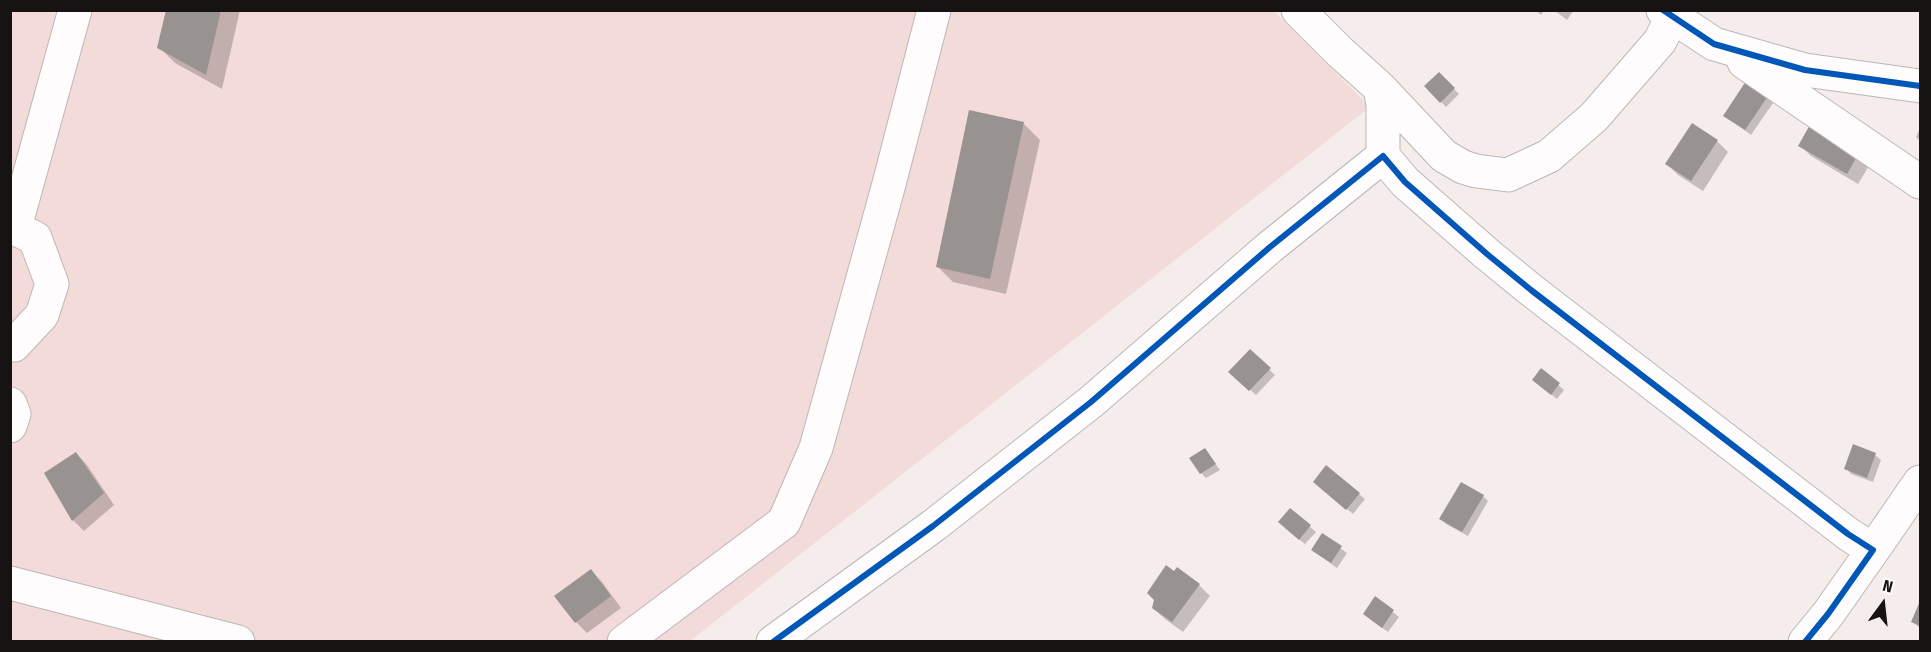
<!DOCTYPE html>
<style>
body{margin:0}
#map{position:relative;width:1931px;height:652px;overflow:hidden;background:#f5edec;font-family:"Fira Sans Condensed",sans-serif}
canvas{display:block}
.frame{position:absolute;inset:0;border:12px solid #181313;pointer-events:none}
.north{position:absolute;left:1853px;top:574px;width:60px;height:60px;-webkit-text-stroke:4px #fefafa;paint-order:stroke;rotate:15deg;font-size:16px;font-weight:700;line-height:24px;text-align:center;color:#181313}
.north::after{content:'';display:block;margin:auto;width:21px;height:27px;background:#181313;clip-path:polygon(50% 0,100% 100%,50% 72%,0 100%)}
</style>
<div id="map">
<canvas width="1931" height="652"></canvas>
<div class="frame"></div>
<div class="north">N</div>
</div>
<script>
const context = document.querySelector('canvas').getContext('2d');
context.lineJoin = 'round';
function fill(path, color) { context.fillStyle = color; context.fill(path, 'evenodd'); }
const shape = rows => new Path2D(rows.map(r => 'M' + r).join(''));
function strokePath(path, color, width, dash) { context.strokeStyle = color; context.lineWidth = width; context.lineCap = dash ? 'butt' : 'round'; context.setLineDash(dash || []); context.stroke(path); }
fill(shape([
 [10,11,1274,11,1370,107,690,641,11,641]
]), '#f3dbd9');
fill(shape([
 [167,10,240,10,222,89,175,63,159,47],
 [1535,10,1545,10,1541,15],
 [1554,10,1574,10,1567,20],
 [1439,74,1459,94,1446,107,1426,86],
 [1767,97,1773,103,1751,135,1725,116],
 [970,112,1024,124,1040,140,1006,294,953,282,937,266],
 [1811,125,1870,164,1858,184,1811,156,1800,145],
 [1920,128,1920,141,1916,137],
 [1717,141,1728,152,1703,191,1678,175,1667,164],
 [1250,351,1275,375,1256,395,1230,372],
 [1541,370,1564,390,1557,399,1533,380],
 [1205,450,1220,470,1206,478,1201,473],
 [76,453,87,465,114,505,84,531,73,520,46,474],
 [1875,455,1881,460,1873,482,1851,474,1846,468],
 [1327,467,1365,499,1353,514,1320,487],
 [1483,496,1488,501,1468,536,1446,524,1440,518],
 [1290,510,1316,532,1305,544,1285,528],
 [1322,535,1347,553,1337,568,1312,550],
 [591,571,602,582,621,608,587,633,576,622],
 [1199,585,1210,596,1183,632,1165,619,1153,608],
 [1376,598,1399,617,1388,632,1370,619],
 [1920,604,1920,628,1913,622]
]), '#0003');
fill(shape([
 [166,10,221,10,206,75,157,48],
 [1439,72,1455,88,1440,103,1424,86],
 [1746,81,1768,96,1745,130,1723,116],
 [969,110,1024,122,990,279,936,267],
 [1692,123,1718,140,1691,181,1665,164],
 [1811,123,1860,151,1847,174,1798,146],
 [1250,349,1271,368,1249,391,1228,372],
 [1541,368,1560,383,1551,395,1532,380],
 [1853,444,1876,453,1867,478,1844,469],
 [1205,448,1216,464,1200,474,1189,458],
 [76,452,104,493,72,521,44,473],
 [1326,465,1360,493,1346,510,1313,482],
 [1461,482,1484,495,1462,532,1439,519],
 [1290,508,1311,525,1299,540,1278,522],
 [1322,533,1342,546,1331,563,1311,550],
 [1166,565,1174,571,1177,567,1200,584,1172,622,1152,608,1154,600,1147,593],
 [591,569,611,596,575,623,554,596],
 [1375,596,1394,610,1382,628,1363,614],
 [1920,601,1920,626,1911,622]
]), '#989291');
const minor = shape([
 [1298,10,1340,52,1380,88,1383,105,1383,156],
 [1663,10,1714,44,1805,70,1920,86],
 [1744,62,1920,182],
 [1380,88,1444,156,1463,167,1476,171,1508,175,1549,156,1594,117,1660,41,1672,17],
 [10,226,35,238,52,284,42,315,14,345,10,345],
 [15,227,75,10],
 [10,404,14,414,10,426],
 [1873,550,1920,482],
 [10,583,238,642],
 [624,642,784,522,816,448,889,184,934,10],
 [773,642,933,526,1091,402,1270,247,1383,156,1405,182,1487,254,1531,290,1848,534,1873,550,1828,614,1805,642]
]);
strokePath(minor, '#bcb7b6', 35);
strokePath(minor, '#fefcfc', 33);
strokePath(shape([
 [1663,10,1714,44,1805,70,1920,86],
 [773,642,933,526,1091,402,1270,247,1383,156,1405,182,1487,254,1531,290,1848,534,1873,550,1828,614,1805,642]
]), '#0057b8', 6);
</script>
